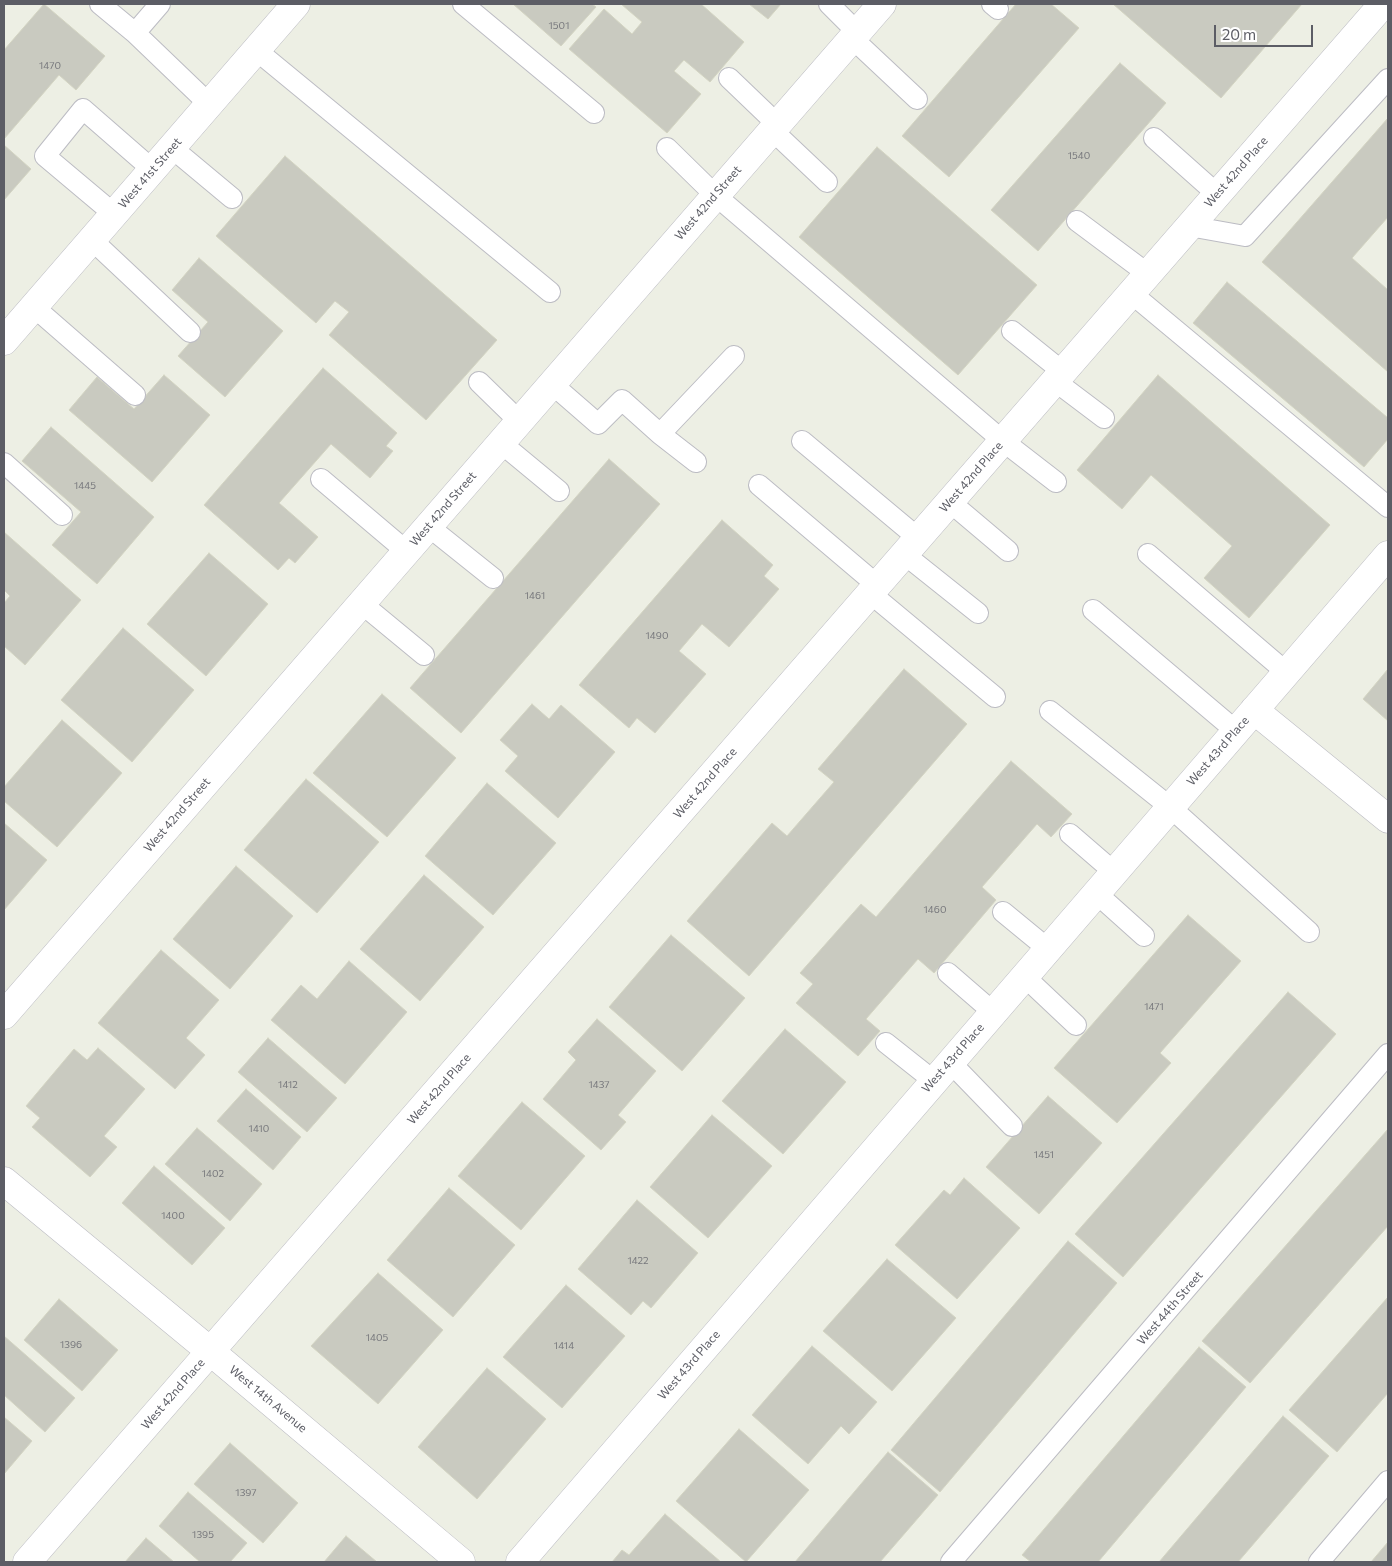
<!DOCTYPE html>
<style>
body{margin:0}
#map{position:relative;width:1392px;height:1566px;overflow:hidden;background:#edefe4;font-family:Commissioner,sans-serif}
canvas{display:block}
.frame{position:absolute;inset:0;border:5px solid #5c5d65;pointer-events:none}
.scale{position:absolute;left:1214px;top:25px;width:99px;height:22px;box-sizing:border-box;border:2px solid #5c5d65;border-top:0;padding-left:6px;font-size:15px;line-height:18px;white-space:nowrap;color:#5c5d65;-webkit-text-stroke:4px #fff;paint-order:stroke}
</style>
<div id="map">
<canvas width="1392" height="1566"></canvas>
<div class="frame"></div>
<div class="scale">20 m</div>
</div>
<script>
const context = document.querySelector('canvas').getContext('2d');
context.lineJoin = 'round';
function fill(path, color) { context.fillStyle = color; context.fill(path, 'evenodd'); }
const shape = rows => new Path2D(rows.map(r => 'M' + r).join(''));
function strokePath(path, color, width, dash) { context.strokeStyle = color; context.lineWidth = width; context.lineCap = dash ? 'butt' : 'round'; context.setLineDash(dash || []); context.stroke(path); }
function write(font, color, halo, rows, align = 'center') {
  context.font = font + ' Commissioner,sans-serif'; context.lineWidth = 4; context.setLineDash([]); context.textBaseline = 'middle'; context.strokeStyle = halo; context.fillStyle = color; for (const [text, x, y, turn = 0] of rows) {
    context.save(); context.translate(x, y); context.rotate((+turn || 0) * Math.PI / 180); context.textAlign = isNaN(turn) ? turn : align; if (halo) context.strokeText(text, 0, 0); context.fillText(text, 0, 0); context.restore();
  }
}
const building = shape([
 [44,4,105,56,76,90,59,75,4,139,4,50,44,4],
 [513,4,592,4,596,7,561,46,513,4],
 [621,4,701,4,744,42,710,82,684,60,674,71,701,94,667,133,569,49,604,9,632,34,642,22,621,4],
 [749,4,781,4,768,19,749,4],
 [1016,4,1051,4,1079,28,949,177,902,136,1016,4],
 [1113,4,1302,4,1221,98,1113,4],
 [1120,63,1166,103,1038,251,991,210,1120,63],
 [1388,118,1388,217,1352,258,1388,290,1388,372,1262,262,1388,118],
 [4,145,31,169,4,200,4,145],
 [877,147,1037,285,958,375,799,237,877,147],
 [285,156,497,340,426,420,329,335,349,312,335,301,316,323,216,236,285,156],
 [199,258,283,331,225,397,178,356,208,322,172,290,199,258],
 [1227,282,1388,418,1388,439,1364,467,1193,323,1227,282],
 [323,368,397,433,386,446,393,451,370,478,331,444,279,503,318,537,295,563,289,558,278,570,204,505,323,368],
 [164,375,210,415,152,482,69,410,97,377,134,409,164,375],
 [1158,375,1330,525,1249,618,1204,578,1232,546,1151,475,1122,509,1077,470,1158,375],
 [51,427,154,517,97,584,52,545,81,512,22,461,51,427],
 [609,459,660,504,461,733,410,688,609,459],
 [722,520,773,565,764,576,779,589,729,647,702,624,679,651,706,674,655,733,637,718,629,728,579,685,722,520],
 [4,532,81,600,25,665,4,646,4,603,10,596,4,590,4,532],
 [209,553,268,604,206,676,147,624,209,553],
 [123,628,194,690,132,762,61,700,123,628],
 [904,669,967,724,749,976,687,921,772,823,787,836,834,782,818,769,904,669],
 [1388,669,1388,721,1363,699,1388,669],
 [382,694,456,758,387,837,313,773,382,694],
 [532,704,549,719,561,705,615,752,558,818,505,771,518,756,500,740,532,704],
 [62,720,122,773,57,847,4,801,4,787,62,720],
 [1011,761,1072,814,1051,837,1037,824,982,887,996,900,934,973,918,959,866,1019,880,1031,858,1056,796,1003,813,984,800,973,861,904,876,917,1011,761],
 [306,779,379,842,317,913,244,850,306,779],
 [487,783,556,843,493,915,425,856,487,783],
 [4,823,47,860,4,910,4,823],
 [236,866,293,916,230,989,173,939,236,866],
 [424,875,484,927,420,1001,360,949,424,875],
 [1188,915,1241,961,1160,1053,1171,1063,1117,1123,1054,1068,1188,915],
 [671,935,745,998,682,1071,609,1007,671,935],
 [161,950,219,1000,186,1038,205,1055,175,1089,98,1023,161,950],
 [349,961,407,1012,345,1084,271,1020,301,985,317,999,349,961],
 [1288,992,1336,1034,1123,1277,1075,1234,1288,992],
 [597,1019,656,1071,618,1115,626,1122,601,1150,543,1099,576,1060,568,1052,597,1019],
 [785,1029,846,1082,783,1154,722,1101,785,1029],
 [268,1038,337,1098,307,1132,238,1072,268,1038],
 [98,1048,145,1089,104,1136,117,1147,90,1177,32,1127,40,1118,26,1106,74,1049,87,1060,98,1048],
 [246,1089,301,1137,273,1170,217,1121,246,1089],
 [1048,1096,1102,1143,1039,1214,986,1167,1048,1096],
 [522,1102,585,1156,521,1230,458,1176,522,1102],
 [712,1115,772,1166,708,1238,650,1187,712,1115],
 [197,1128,262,1184,230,1221,165,1164,197,1128],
 [1388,1129,1388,1226,1250,1383,1202,1341,1388,1129],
 [154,1166,225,1228,192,1265,122,1203,154,1166],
 [964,1178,1020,1228,957,1299,895,1245,944,1190,950,1195,964,1178],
 [449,1188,515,1245,453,1317,387,1260,449,1188],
 [637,1200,698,1253,651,1308,643,1301,631,1315,578,1269,637,1200],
 [1068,1241,1117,1283,940,1492,891,1450,1068,1241],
 [887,1259,956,1318,892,1391,823,1331,887,1259],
 [378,1273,443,1330,378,1404,311,1346,378,1273],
 [566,1285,625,1336,562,1408,503,1357,566,1285],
 [1388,1297,1388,1393,1337,1452,1289,1410,1388,1297],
 [59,1299,118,1350,82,1391,24,1340,59,1299],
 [4,1336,75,1398,45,1432,4,1395,4,1336],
 [812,1346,877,1402,849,1434,841,1426,808,1464,752,1415,812,1346],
 [1199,1347,1246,1387,1098,1562,1031,1562,1022,1555,1199,1347],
 [487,1368,546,1419,477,1499,418,1447,487,1368],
 [1283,1416,1329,1456,1238,1562,1159,1562,1283,1416],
 [4,1417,32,1441,4,1474,4,1417],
 [739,1429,809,1490,746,1562,676,1501,739,1429],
 [230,1443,298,1503,263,1543,194,1484,230,1443],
 [888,1452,938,1495,880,1562,795,1562,888,1452],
 [188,1492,247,1543,230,1562,200,1562,159,1526,188,1492],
 [665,1514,721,1562,612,1562,622,1550,629,1555,665,1514],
 [346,1536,377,1562,324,1562,346,1536],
 [146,1538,174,1562,125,1562,146,1538],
 [1388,1542,1388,1562,1371,1562,1388,1542]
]);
fill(building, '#c9cac0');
strokePath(building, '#d3d4c2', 1);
const service = shape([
 [100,4,135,33,209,104],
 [463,4,594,113],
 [829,4,857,32],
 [992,4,998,9],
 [135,33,160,4],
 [852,38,917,99],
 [256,50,550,292],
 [729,78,777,124],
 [772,130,827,182],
 [1154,138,1217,194],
 [172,148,232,198],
 [667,148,715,195,1003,441,1056,482],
 [114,214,45,156,83,109,153,170],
 [1077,221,1148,274],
 [1189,226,1245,236,1388,79],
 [92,240,190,332],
 [1131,293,1388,507],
 [34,307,135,395],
 [1012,331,1063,372],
 [1055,381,1104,418],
 [479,382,519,421],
 [552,384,598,424,622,400,660,434,696,462],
 [660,434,734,356],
 [802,441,918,538],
 [501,443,559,491],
 [4,463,62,515],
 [321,479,406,551],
 [759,485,877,585],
 [950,502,1008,551],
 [428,526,493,578],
 [904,554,978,613],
 [1148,554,1286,672],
 [870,593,995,697],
 [361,603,424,655],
 [1093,610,1236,731],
 [1050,711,1170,807,1309,932],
 [1070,834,1114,872],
 [1096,893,1144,936],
 [1003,912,1048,949],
 [948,973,993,1012],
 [1024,976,1076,1025],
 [886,1043,934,1081],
 [950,1062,1012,1126],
 [951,1562,1388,1054],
 [1319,1562,1388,1481]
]);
const minor = shape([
 [1254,710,1388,819],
 [4,1015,882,4],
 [4,1181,210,1351,461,1562],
 [27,1562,1383,4],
 [520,1562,1388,555]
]);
const tertiary = shape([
 [4,341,296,4]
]);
strokePath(service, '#bcbcc3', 22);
strokePath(minor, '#bcbcc3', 29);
strokePath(tertiary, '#bcbcc3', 29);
strokePath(service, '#fff', 20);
strokePath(minor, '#fff', 28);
strokePath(tertiary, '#fff', 28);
write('10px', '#77787c', null, [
 ["1501",559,26],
 ["1470",50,66],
 ["1540",1079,156],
 ["1445",85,486],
 ["1461",535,596],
 ["1490",657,636],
 ["1460",935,910],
 ["1471",1154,1007],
 ["1412",288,1085],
 ["1437",599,1085],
 ["1410",259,1129],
 ["1451",1044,1155],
 ["1402",213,1174],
 ["1400",173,1216],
 ["1422",638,1261],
 ["1405",377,1338],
 ["1396",71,1345],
 ["1414",564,1346],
 ["1397",246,1493],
 ["1395",203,1535]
]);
write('12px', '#5c5d65', '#fff', [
 ["West 42nd Place",1236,172,-49],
 ["West 41st Street",150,173,-49],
 ["West 42nd Street",708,203,-49],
 ["West 42nd Place",971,477,-49],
 ["West 42nd Street",443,509,-49],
 ["West 43rd Place",1218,751,-49],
 ["West 42nd Place",705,783,-49],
 ["West 42nd Street",177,815,-49],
 ["West 43rd Place",953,1058,-49],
 ["West 42nd Place",439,1089,-49],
 ["West 44th Street",1170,1308,-49],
 ["West 43rd Place",689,1365,-49],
 ["West 42nd Place",173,1394,-49],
 ["West 14th Avenue",268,1399,40]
]);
</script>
